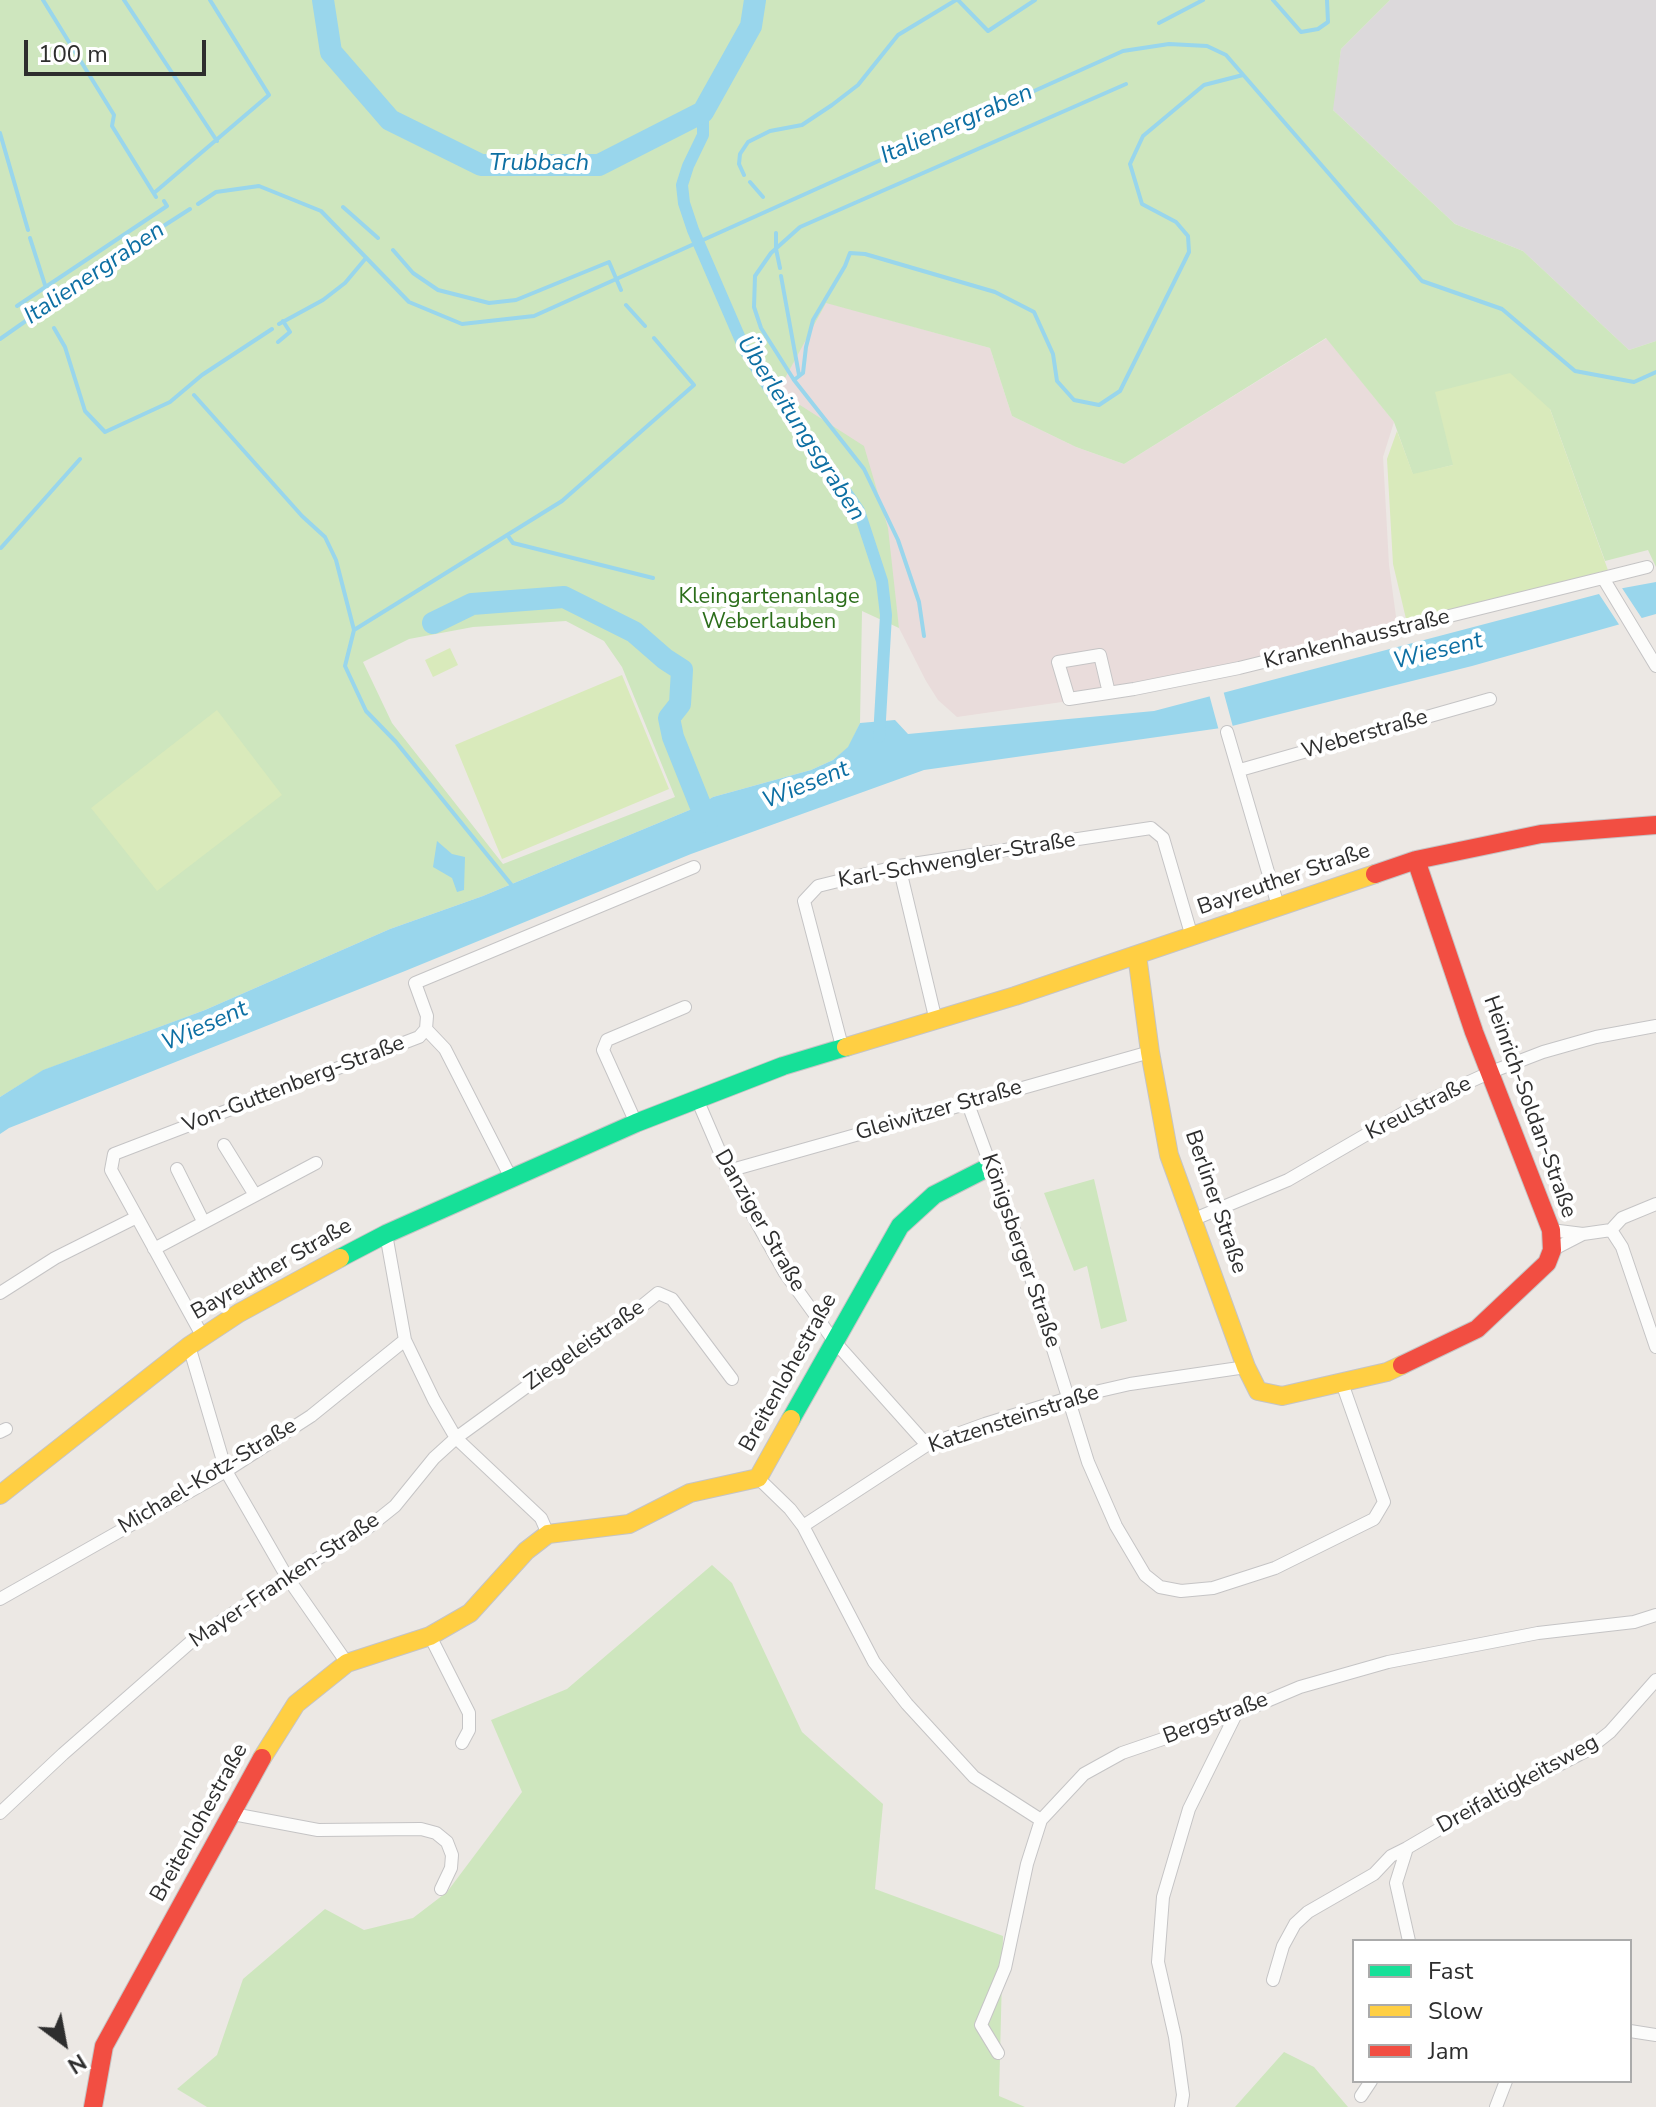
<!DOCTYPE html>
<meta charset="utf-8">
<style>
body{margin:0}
#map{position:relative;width:1656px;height:2107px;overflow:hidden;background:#ece8e4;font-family:"Nunito Sans",sans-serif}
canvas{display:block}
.legend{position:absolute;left:1352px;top:1939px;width:280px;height:144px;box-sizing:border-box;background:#fff;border:2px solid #ababab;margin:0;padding:10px 14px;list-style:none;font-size:24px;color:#2e2e2e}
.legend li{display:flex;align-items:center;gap:16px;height:40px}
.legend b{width:40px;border:2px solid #ababab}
.north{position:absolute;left:24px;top:2003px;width:80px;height:80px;-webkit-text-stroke:6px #fff;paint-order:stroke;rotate:148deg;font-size:22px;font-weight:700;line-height:32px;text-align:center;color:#2e2e2e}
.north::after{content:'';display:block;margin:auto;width:28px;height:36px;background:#2e2e2e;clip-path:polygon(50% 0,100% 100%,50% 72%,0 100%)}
.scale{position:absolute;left:24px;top:40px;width:182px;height:36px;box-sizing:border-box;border:4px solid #2e2e2e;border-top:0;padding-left:10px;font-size:24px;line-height:28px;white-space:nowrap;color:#2e2e2e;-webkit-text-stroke:6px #fff;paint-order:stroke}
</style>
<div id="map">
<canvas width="1656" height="2107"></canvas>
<ul class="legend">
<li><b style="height:10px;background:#16e098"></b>Fast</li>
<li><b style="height:10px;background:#ffcf43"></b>Slow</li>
<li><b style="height:10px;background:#f24e42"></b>Jam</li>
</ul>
<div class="north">N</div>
<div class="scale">100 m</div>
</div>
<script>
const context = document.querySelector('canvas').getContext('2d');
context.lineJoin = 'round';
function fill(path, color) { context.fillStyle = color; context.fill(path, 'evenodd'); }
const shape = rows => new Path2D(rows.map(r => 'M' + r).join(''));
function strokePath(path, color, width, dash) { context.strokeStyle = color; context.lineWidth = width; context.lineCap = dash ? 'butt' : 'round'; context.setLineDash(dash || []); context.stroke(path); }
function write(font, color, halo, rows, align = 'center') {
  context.font = font + ' "Nunito Sans",sans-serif'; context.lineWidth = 8; context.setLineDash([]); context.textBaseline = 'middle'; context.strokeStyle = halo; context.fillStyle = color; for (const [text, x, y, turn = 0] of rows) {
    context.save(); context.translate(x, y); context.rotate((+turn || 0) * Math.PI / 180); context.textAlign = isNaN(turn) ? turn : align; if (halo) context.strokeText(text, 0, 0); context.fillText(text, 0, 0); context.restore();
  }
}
fill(shape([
 [1390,0,1656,0,1656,341,1629,350,1523,251,1455,224,1332,109,1341,49]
]), '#dcd9db');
fill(shape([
 [825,302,990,348,1012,416,1076,447,1124,464,1327,338,1394,422,1383,457,1389,565,1397,624,1146,690,957,717,938,700,926,681,899,628,893,586,778,391]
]), '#e9dcdb');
fill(shape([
 [0,0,1390,0,1341,49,1333,110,1455,224,1523,251,1629,350,1656,341,1656,567,1648,550,1605,561,1550,409,1453,465,1413,475,1394,422,1326,338,1124,464,1076,447,1012,416,990,348,826,303,778,391,864,446,888,528,899,628,862,611,860,723,849,747,833,760,811,770,713,797,692,809,483,896,390,929,205,1010,44,1070,0,1097],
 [566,621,604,641,622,667,675,797,503,864,392,723,363,662,409,639,473,627],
 [1094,1179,1127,1321,1101,1329,1087,1266,1074,1271,1044,1193],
 [712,1565,732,1583,802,1732,883,1804,875,1889,1003,1936,999,2096,1025,2107,207,2107,177,2089,217,2055,243,1979,325,1909,364,1930,413,1918,447,1892,522,1792,491,1720,567,1689],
 [1284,2052,1314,2067,1348,2107,1235,2107]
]), '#cee6be');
fill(shape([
 [1510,373,1550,409,1609,573,1407,623,1393,564,1387,459,1397,431,1413,474,1453,465,1435,392],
 [450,648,458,665,433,677,425,660],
 [622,675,669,789,502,859,455,745],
 [217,710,282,795,157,891,91,808]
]), '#d9eabb');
fill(shape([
 [1656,582,1656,614,1472,666,1228,727,924,770,691,854,405,971,9,1128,0,1134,0,1097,43,1070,205,1010,390,929,483,896,692,809,713,797,811,770,833,760,848,747,860,723,895,720,908,734,1154,711,1618,589],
 [437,841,452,854,465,857,464,890,457,892,452,878,433,867]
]), '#99d6ec');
fill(shape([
 [1620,585,1643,620,1620,626,1597,591],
 [1223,690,1233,727,1219,731,1209,694]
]), '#ece8e4');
strokePath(shape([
 [43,0,114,115,112,126,156,197],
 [124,0,217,141],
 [958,0,988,31,1035,0],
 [1273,0,1301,32,1318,29,1328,22,1327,0],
 [1159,23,1203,0],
 [0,133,28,230],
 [744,175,739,164,740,154,748,142,770,131,802,125,832,105,858,85,898,35,956,0],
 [750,182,763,197],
 [154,193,269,95,210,0],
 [198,204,216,192,259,186,321,211,409,302,462,324,534,316,1123,51,1169,44,1207,46,1226,55,1422,281,1502,309,1575,371,1634,382,1656,372],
 [343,207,378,238],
 [776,233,776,249,780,268],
 [30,238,45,285],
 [393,250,413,273,438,290,489,303,516,300,609,262,621,290],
 [781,276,799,375],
 [626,305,645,326],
 [17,306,167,206,164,201],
 [279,324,323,300,345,283,366,258],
 [54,328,65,347,85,411,105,432,170,402,202,375,272,329],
 [0,339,140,241,190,209],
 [278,342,290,332,283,321],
 [794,380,803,373,806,347,813,320,845,266,850,253,865,254,995,292,1034,312,1053,354,1057,381,1074,400,1099,405,1120,391,1189,252,1188,236,1176,222,1142,204,1130,164,1143,136,1204,85,1243,75],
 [194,395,302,516,325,537,336,560,354,630,345,666,366,711,396,742,514,888],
 [508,536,513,543,653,578],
 [1,548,80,459],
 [354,630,562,501,694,385,654,338],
 [924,636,919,602,898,540,864,469,794,380,761,328,754,307,755,276,771,253,800,227,1126,84]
]), '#99d6ec', 4);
strokePath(shape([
 [703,112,703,135,688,166,682,185,684,203,693,230,745,350,773,394,813,444,859,511,882,581,886,615,879,737]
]), '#99d6ec', 12);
strokePath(shape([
 [323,0,331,52,390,120,481,165,599,165,703,112,751,26,755,0],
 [433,623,472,604,564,597,634,632,665,659,682,670,680,704,669,718,673,737,707,822]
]), '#99d6ec', 22);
const street = shape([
 [1603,578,1647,567],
 [1109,693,1100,655,1058,662,1069,699,1134,689,1239,668,1603,578,1656,666],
 [1227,732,1278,906],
 [1240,770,1490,699],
 [899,866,936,1021],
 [426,1029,445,1049,511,1178],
 [843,1050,804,901,818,886,899,866,1151,828,1163,838,1192,937],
 [697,1099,728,1171,785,1273,834,1341,927,1445],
 [968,1104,1027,1265,1088,1462,1116,1526,1145,1575,1160,1587,1181,1591,1213,1588,1275,1568,1374,1519,1384,1502,1342,1383],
 [636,1123,603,1050,607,1040,685,1007],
 [224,1145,255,1195],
 [177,1169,203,1221],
 [728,1171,1150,1052],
 [1192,1220,1288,1180,1412,1108,1491,1072,1543,1052,1596,1037,1656,1026],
 [1551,1230,1583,1234,1611,1230],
 [1611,1230,1622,1247,1656,1347],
 [1611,1230,1622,1218,1656,1204],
 [386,1234,405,1340,434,1400,456,1438,541,1518,548,1534],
 [154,1249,316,1163],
 [1552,1250,1583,1234],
 [0,1293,55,1258,135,1218],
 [203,1337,111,1170,114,1154,419,1037,426,1029,427,1016,415,983,694,867],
 [189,1346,226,1471,287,1577,347,1663],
 [0,1432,6,1429],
 [758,1478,790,1509,803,1526,874,1662,907,1704,974,1777,1041,1820],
 [803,1526,927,1445,985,1424,1069,1398,1130,1384,1246,1367],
 [0,1599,226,1471,311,1416,405,1340],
 [430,1636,469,1713,469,1730,462,1743],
 [0,1813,63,1754,193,1640,287,1577,365,1530,395,1506,434,1458,456,1438,592,1339,626,1319,658,1293,672,1299,732,1379],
 [233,1814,318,1830,421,1829,436,1833,447,1842,452,1855,451,1868,441,1889],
 [1409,1941,1396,1883,1407,1848,1477,1807,1586,1751,1610,1732,1656,1680],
 [1273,1980,1283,1946,1295,1924,1308,1912,1374,1874,1391,1856,1407,1848],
 [1630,2031,1656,2035],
 [998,2053,981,2025,1005,1968,1027,1864,1041,1820,1084,1774,1122,1753,1236,1714,1300,1687,1388,1662,1538,1633,1634,1622,1656,1615],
 [1361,2096,1371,2081],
 [1181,2107,1183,2095,1175,2037,1158,1962,1163,1897,1189,1809,1236,1714],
 [1496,2107,1506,2081]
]);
const fast = shape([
 [340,1258,386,1234,636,1123,783,1066,846,1047],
 [791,1419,900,1226,934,1195,991,1166]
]);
const slow = shape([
 [1137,955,1150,1052,1169,1155,1246,1367,1258,1391,1282,1396,1387,1372,1402,1365],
 [846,1047,1015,996,1375,874],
 [0,1495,189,1346,239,1313,340,1258],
 [262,1758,296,1704,347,1663,430,1636,470,1613,526,1551,548,1534,629,1524,690,1493,758,1478,791,1419]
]);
const jam = shape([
 [1375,874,1416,860,1541,834,1656,825],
 [1402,1365,1477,1329,1547,1263,1552,1250,1551,1230,1474,1032,1416,860],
 [93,2107,104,2046,262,1758]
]);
strokePath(street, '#c5c4c5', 14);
strokePath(fast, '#c5c4c5', 20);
strokePath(slow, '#c5c4c5', 20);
strokePath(jam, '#c5c4c5', 20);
strokePath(street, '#fcfcfb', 12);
strokePath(fast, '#16e098', 18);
strokePath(slow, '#ffcf43', 18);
strokePath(jam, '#f24e42', 18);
write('22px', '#2c6e1b', '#fff', [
 ["Kleingartenanlage",769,598],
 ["Weberlauben",769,623]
]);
write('22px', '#2e2e2e', '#fff', [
 ["Krankenhausstraße",1357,640,-14],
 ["Weberstraße",1365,735,-16],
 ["Karl-Schwengler-Straße",957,861,-10],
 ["Bayreuther Straße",1284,880,-19],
 ["Von-Guttenberg-Straße",294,1085,-21],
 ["Heinrich-Soldan-Straße",1529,1107,70],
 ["Kreulstraße",1419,1109,-27],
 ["Gleiwitzer Straße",939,1111,-16],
 ["Berliner Straße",1215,1202,71],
 ["Danziger Straße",759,1221,60],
 ["Königsberger Straße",1020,1251,71],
 ["Bayreuther Straße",272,1270,-30],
 ["Ziegeleistraße",585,1346,-35],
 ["Breitenlohestraße",789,1373,-61],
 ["Katzensteinstraße",1014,1420,-18],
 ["Michael-Kotz-Straße",208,1477,-31],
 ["Mayer-Franken-Straße",285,1581,-34],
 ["Bergstraße",1216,1719,-21],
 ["Dreifaltigkeitsweg",1518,1785,-29],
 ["Breitenlohestraße",200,1823,-61]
]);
write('italic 24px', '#0d6fa3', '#fff', [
 ["Italienergraben",957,125,-24],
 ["Trubbach",539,164],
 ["Italienergraben",95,274,-34],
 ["Überleitungsgraben",800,429,57],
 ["Wiesent",1438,652,-14],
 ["Wiesent",806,786,-22],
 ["Wiesent",205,1027,-24]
]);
</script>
